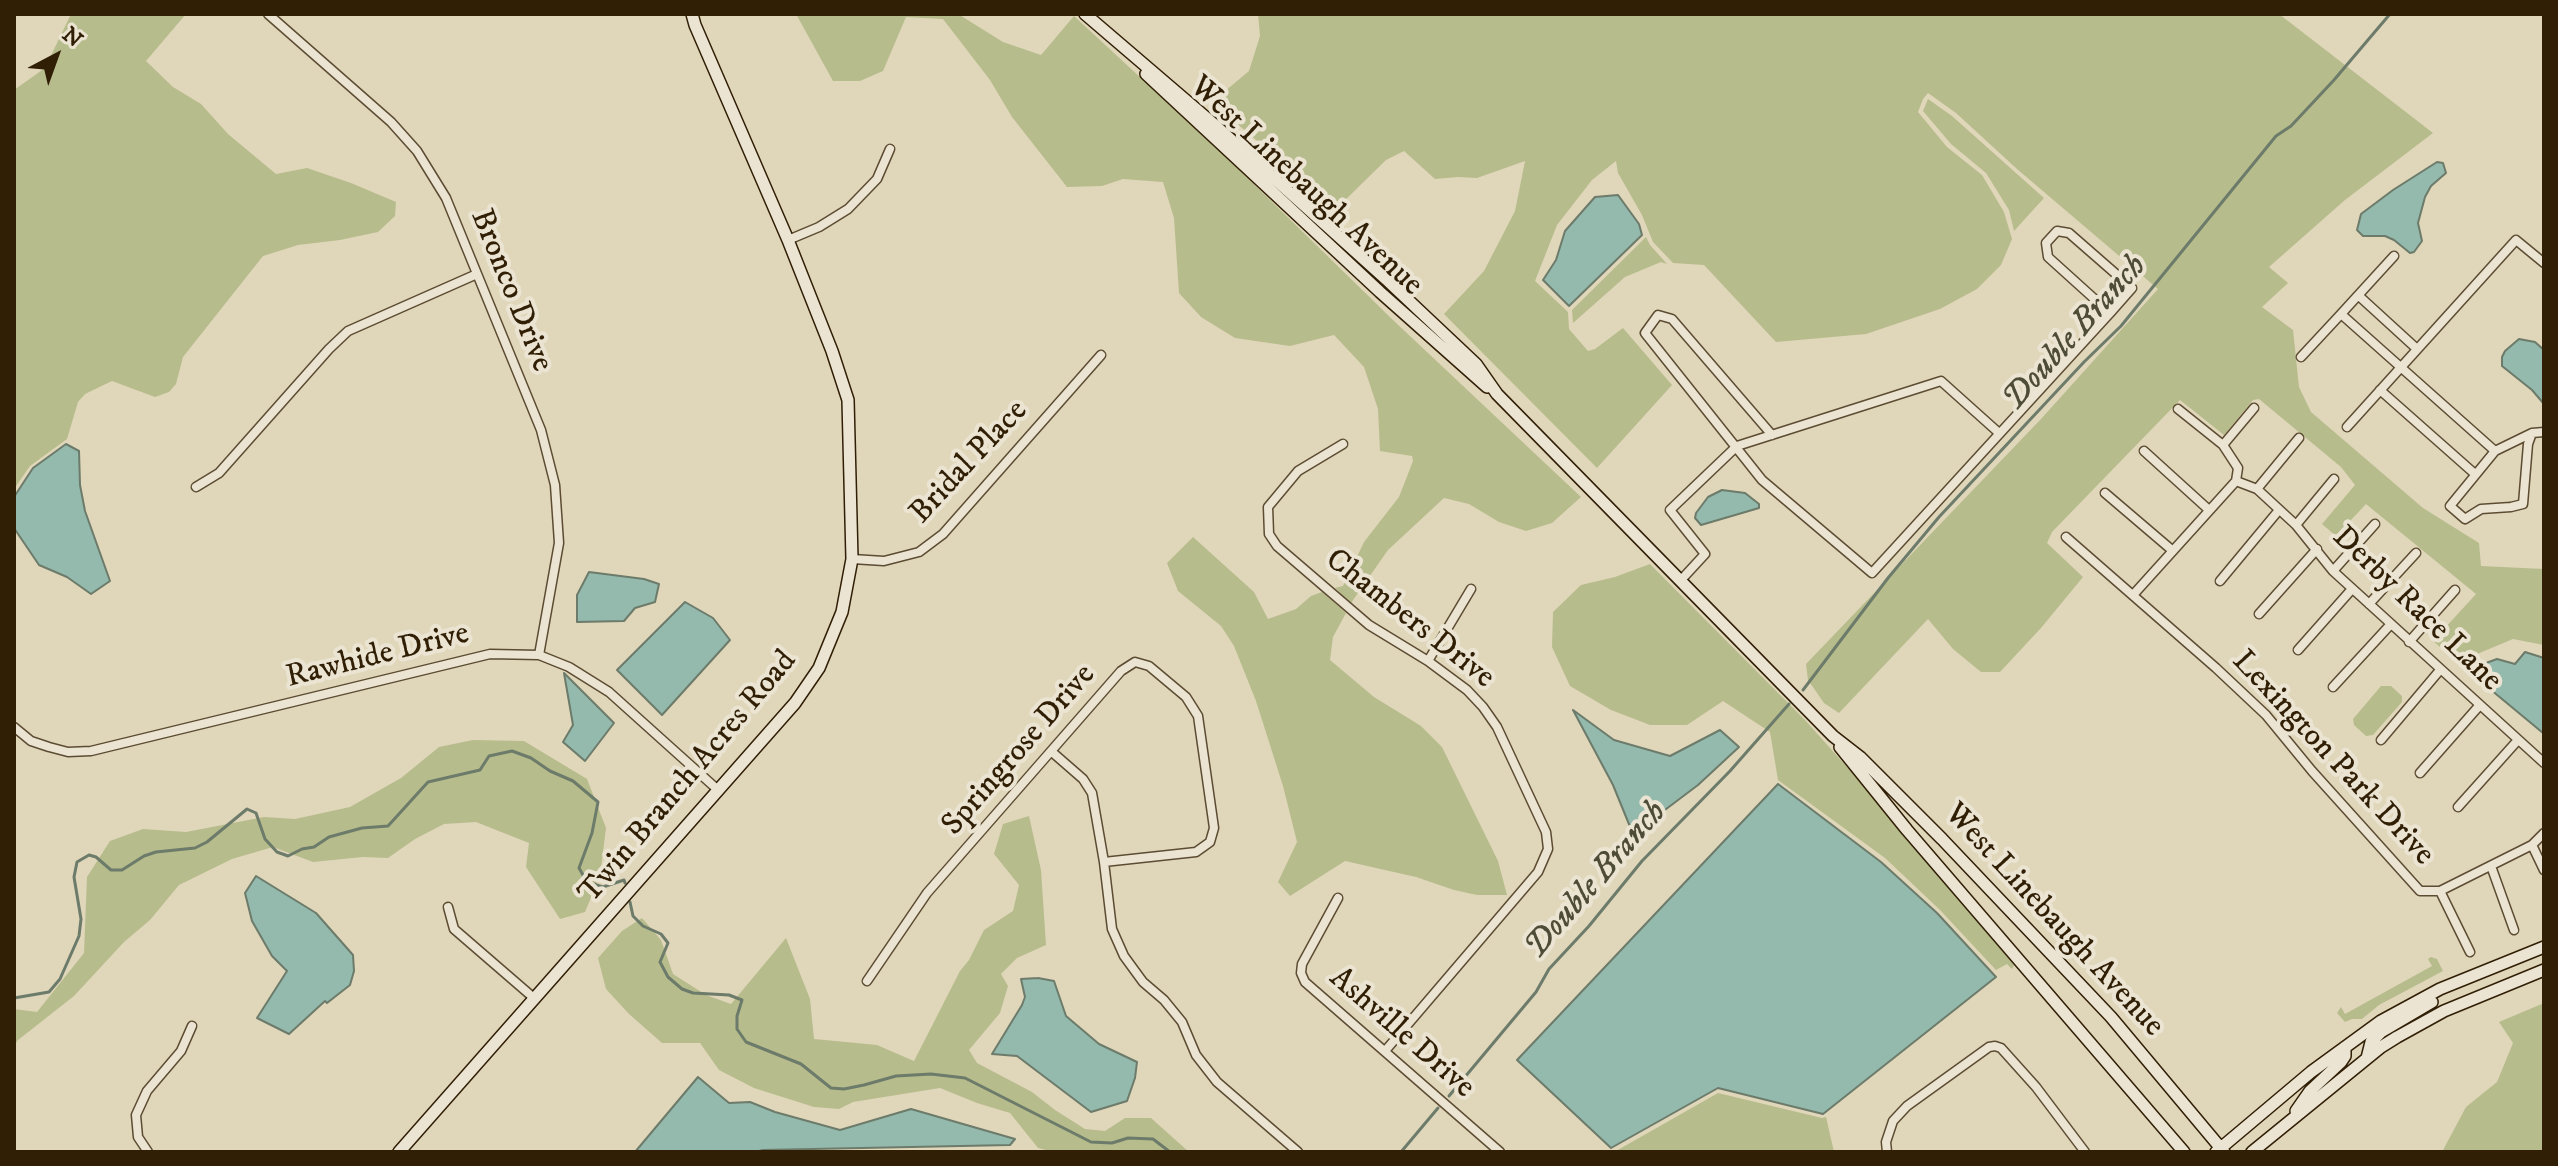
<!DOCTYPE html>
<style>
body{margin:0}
#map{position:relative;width:2558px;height:1166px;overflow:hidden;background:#e0d6ba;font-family:"IM FELL DW Pica",serif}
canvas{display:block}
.frame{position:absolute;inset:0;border:16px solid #301e05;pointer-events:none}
.north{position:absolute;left:16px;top:16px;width:80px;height:80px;-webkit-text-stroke:6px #ebe4d2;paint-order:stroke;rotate:41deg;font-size:22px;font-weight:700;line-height:32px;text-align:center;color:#301e05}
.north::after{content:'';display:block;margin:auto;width:28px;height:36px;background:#301e05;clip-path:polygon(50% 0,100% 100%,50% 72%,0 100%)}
</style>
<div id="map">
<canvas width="2558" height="1166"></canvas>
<div class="frame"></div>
<div class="north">N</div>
</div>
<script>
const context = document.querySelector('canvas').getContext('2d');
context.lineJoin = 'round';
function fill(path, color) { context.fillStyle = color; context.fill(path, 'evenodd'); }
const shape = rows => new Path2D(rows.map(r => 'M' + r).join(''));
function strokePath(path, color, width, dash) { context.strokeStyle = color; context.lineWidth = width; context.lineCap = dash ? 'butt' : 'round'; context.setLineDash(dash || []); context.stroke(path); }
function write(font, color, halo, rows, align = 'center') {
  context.font = font + ' "IM FELL DW Pica",serif'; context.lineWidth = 8; context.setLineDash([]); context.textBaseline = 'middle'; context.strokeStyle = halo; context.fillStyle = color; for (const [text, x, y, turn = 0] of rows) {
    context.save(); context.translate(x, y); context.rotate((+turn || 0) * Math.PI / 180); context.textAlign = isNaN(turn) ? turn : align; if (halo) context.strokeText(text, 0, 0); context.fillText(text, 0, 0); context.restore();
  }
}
fill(shape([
 [71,14,186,14,146,61,173,87,201,104,228,134,276,174,307,168,351,183,396,202,395,216,378,232,340,240,298,245,263,256,183,357,176,384,169,392,155,397,112,381,85,394,78,402,67,439,30,466,14,489,14,90,45,68],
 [796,14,958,14,1003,42,1041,55,1074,16,1224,155,1393,320,1581,497,1552,523,1526,531,1499,522,1469,504,1444,498,1388,550,1351,603,1335,588,1343,586,1364,542,1399,497,1413,461,1412,456,1380,451,1378,409,1364,367,1334,335,1290,346,1235,338,1201,317,1179,293,1174,218,1163,182,1123,179,1102,186,1067,187,1012,117,990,80,943,19,906,17,883,71,860,81,833,81],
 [1258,14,2279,14,2433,133,2345,200,2269,267,2288,283,2262,307,2293,330,2299,387,2311,412,2423,508,2479,543,2481,566,2544,569,2544,645,2513,639,2470,657,2454,659,2433,641,2476,594,2366,504,2336,536,2322,524,2355,485,2341,467,2259,399,2253,400,2224,435,2180,400,2052,532,2047,543,2083,577,2041,628,2000,672,1981,672,1953,649,1928,619,1839,713,1824,703,1808,680,1806,664,2041,419,2158,289,2017,169,1956,113,1928,93,1923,99,1918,112,1947,147,1982,175,2004,212,2012,239,2001,265,1977,289,1940,309,1866,334,1776,342,1704,265,1673,263,1653,242,1642,215,1618,173,1616,161,1592,180,1557,225,1535,281,1568,312,1569,329,1588,351,1595,349,1623,328,1672,385,1597,468,1444,314,1484,271,1515,211,1525,161,1477,178,1458,177,1435,179,1404,151,1386,160,1336,209,1212,102,1249,71,1260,36],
 [1928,99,1952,116,2044,198,2014,231,2009,210,1986,173,1951,144,1923,111],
 [1646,237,1650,245,1667,264,1661,262,1625,277,1573,323,1572,310],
 [1193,537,1254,592,1268,619,1296,609,1311,596,1322,592,1346,613,1333,637,1330,660,1374,697,1421,726,1442,747,1498,861,1507,895,1477,895,1454,890,1416,877,1345,861,1290,896,1278,882,1297,842,1283,786,1256,701,1234,646,1221,626,1178,591,1167,563],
 [1650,564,1805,720,1855,776,2014,965,2012,969,2007,964,1996,970,1940,910,1885,858,1778,780,1770,732,1723,701,1687,725,1650,725,1611,710,1570,686,1552,647,1553,612,1581,585,1615,577],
 [2381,686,2391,686,2402,696,2402,702,2373,735,2366,736,2354,725,2353,719],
 [473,740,524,741,587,779,606,828,600,876,585,912,560,919,526,867,529,843,476,822,444,824,415,839,388,858,363,857,313,862,273,847,232,859,179,885,150,920,124,942,74,996,18,1040,14,1046,14,1009,37,1012,84,953,87,877,110,841,143,829,186,832,264,817,295,819,350,807,401,778,439,747],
 [1029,816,1041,870,1046,945,1017,958,1001,974,1008,986,1000,1013,969,1050,977,1063,1032,1092,1055,1110,1085,1129,1105,1131,1125,1118,1151,1118,1189,1152,1054,1152,1038,1148,1010,1113,977,1103,940,1088,853,1102,839,1109,814,1107,754,1088,719,1070,700,1043,662,1043,629,1014,606,989,598,958,622,931,642,918,661,940,673,974,706,995,731,1004,786,938,810,999,814,1039,877,1045,914,1061,960,971,969,960,984,930,1013,911,1019,885,994,854,1003,824],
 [2431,957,2437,959,2443,971,2379,1005,2362,1019,2352,1019,2345,1022,2337,1013,2341,1007,2345,1014,2432,966,2428,959],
 [2544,1003,2544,1152,2442,1152,2466,1107,2497,1082,2513,1043,2499,1022],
 [1718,1093,1822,1118,1826,1117,1834,1152,1616,1151]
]), '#b7bc8c');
const water = shape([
 [2437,162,2443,163,2446,173,2431,186,2425,197,2418,223,2422,241,2414,252,2410,253,2394,240,2385,236,2363,236,2357,230,2361,214,2393,190,2437,162],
 [1618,195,1639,224,1642,235,1569,306,1543,280,1556,260,1565,231,1595,197,1618,195],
 [2519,339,2535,342,2544,350,2544,404,2532,390,2502,366,2502,357,2505,351,2519,339],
 [66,444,79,451,80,485,85,511,110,581,91,594,67,577,39,565,14,528,14,497,33,468,66,444],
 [1722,490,1745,493,1759,504,1759,508,1701,525,1695,518,1696,513,1708,497,1722,490],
 [589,572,644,579,659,584,655,602,635,608,624,621,577,622,577,595,589,572],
 [685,602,713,618,730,640,662,715,617,670,685,602],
 [2525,652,2544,658,2543,733,2467,670,2497,659,2515,664,2525,652],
 [564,673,614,723,585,761,563,742,573,725,564,673],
 [1573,710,1614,740,1670,756,1720,730,1739,747,1698,785,1633,834,1613,785,1573,710],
 [1778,784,1881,862,1937,913,1996,977,1823,1114,1718,1088,1611,1148,1517,1060,1778,784],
 [256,876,316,913,353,955,354,971,350,985,327,1003,325,1001,289,1034,257,1018,287,971,272,956,252,921,245,893,256,876],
 [1038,978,1054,981,1066,1016,1099,1044,1137,1062,1135,1078,1127,1101,1091,1112,1017,1056,992,1054,1022,1005,1025,997,1021,979,1038,978],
 [698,1077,729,1103,750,1102,775,1112,840,1130,911,1109,1015,1139,1010,1145,763,1150,755,1152,635,1152,698,1077]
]);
fill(water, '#94b9ad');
strokePath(water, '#6c7b6a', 2);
strokePath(shape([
 [1803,690,1888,578,1939,517,2084,362,2121,326,2276,136,2291,126,2334,80,2390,14],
 [630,902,633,916,643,926,661,934,668,943,660,962,668,977,682,989,693,993,729,995,742,1000,737,1016,737,1029,746,1042,801,1064,831,1088,844,1089,864,1085,896,1076,931,1074,965,1078,1091,1142,1112,1143,1128,1138,1153,1139,1170,1152],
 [14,998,49,992,60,979,79,936,81,919,74,877,77,862,89,855,96,857,111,870,122,870,144,856,156,852,195,848,207,842,247,809,256,813,265,839,277,852,288,856,302,849,314,847,329,837,362,828,388,826,428,782,480,770,489,756,512,751,531,758,550,771,573,781,598,802,592,833,579,868,587,882,603,887,624,880,625,883],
 [1449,1096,1536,992,1549,969,1589,926,1642,861,1730,771,1789,704],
 [1401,1152,1438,1108]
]), '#6c7b6a', 3);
const street = shape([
 [268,14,391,122,417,151,446,198,541,430,555,485,559,543,539,655],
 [788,240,819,227,848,209,877,179,890,149],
 [2359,296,2417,349],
 [2341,314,2394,256],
 [2301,357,2341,314,2495,451,2532,433,2544,432],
 [2380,390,2475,474],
 [2178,409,2223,445,2238,468,2236,481],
 [2347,427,2516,240,2544,263],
 [1772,435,1672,319,1658,315,1645,333,1762,480,1872,573,2110,313,2048,257,2046,243,2057,231,2069,233,2132,288,2110,313],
 [1343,444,1298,471,1268,507,1269,534,1277,546,1369,625,1428,661,1467,690,1483,707,1497,727,1546,832,1548,849,1538,872,1385,1051],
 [2223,445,2254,408],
 [2144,451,2209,510],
 [2495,451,2450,506,2465,519,2481,509,2511,507,2523,504,2528,444,2532,433],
 [196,487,219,473,329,349,348,331,477,274],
 [2257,489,2299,438],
 [2105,493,2173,551],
 [2296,525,2334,479],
 [2066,537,2216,668,2266,715,2312,771,2420,891,2440,891,2532,845,2544,833],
 [852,559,884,561,919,552,943,534,1101,355],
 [2333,571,2375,524],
 [1681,580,1705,554,1670,510,1737,446,1941,381,1999,433],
 [2220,581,2279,510],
 [2133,595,2236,481,2257,489,2296,525,2333,571,2544,763],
 [2369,604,2416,553],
 [2259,614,2317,549],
 [2409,642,2455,590],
 [2298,650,2352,589],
 [1428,661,1471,589],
 [2333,687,2391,624],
 [14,727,31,741,49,747,68,752,91,751,490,654,539,655,569,667,609,692,718,790],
 [2381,740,2440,670],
 [1052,752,1083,779,1092,793,1104,862,1112,929,1124,956,1143,982,1164,1000,1182,1022,1196,1055,1217,1082,1298,1152],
 [2420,773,2479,706],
 [2458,807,2518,740],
 [2532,845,2544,870],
 [2491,866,2514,930],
 [2440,891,2470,952],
 [1338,898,1302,964,1301,973,1305,982,1500,1152],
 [448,907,454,929,535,999],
 [867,981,927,893,1121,671,1135,662,1149,666,1186,697,1198,716,1214,828,1210,842,1196,852,1104,862],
 [148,1152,138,1137,136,1115,147,1091,181,1051,192,1026],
 [1887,1152,1886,1142,1893,1121,1907,1106,1989,1047,1995,1046,2001,1048,2036,1087,2085,1152]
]);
const secondary = shape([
 [1085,14,1217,127,1389,282,1476,364,1497,394,1833,736,1860,757,1942,839,2111,1017,2224,1152],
 [1146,74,1380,292,1487,387],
 [1840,747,1907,830,2184,1152],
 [2367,1058,2371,1042,2381,1032,2432,1002],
 [2296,1111,2310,1091,2341,1062,2345,1056,2345,1047],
 [399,1152,795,703,819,668,842,612,852,559,848,400,832,351,788,240,695,25,692,14],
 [2216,1152,2311,1072,2381,1021,2440,989,2544,947],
 [2252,1152,2381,1047,2397,1037,2444,1011,2544,970]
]);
strokePath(street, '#5c4c32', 11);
strokePath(secondary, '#301e05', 14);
strokePath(street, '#ebe4d2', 8);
strokePath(secondary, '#ebe4d2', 11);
write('32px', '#301e05', '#ebe4d2', [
 ["West Linebaugh Avenue",1305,187,43],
 ["Bronco Drive",510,291,68],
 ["Bridal Place",970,463,-47],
 ["Derby Race Lane",2416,610,44],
 ["Chambers Drive",1409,620,38],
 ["Rawhide Drive",378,657,-14],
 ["Springrose Drive",1020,751,-49],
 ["Lexington Park Drive",2332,759,47],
 ["Twin Branch Acres Road",689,778,-50],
 ["West Linebaugh Avenue",2053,921,47],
 ["Ashville Drive",1401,1034,41]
]);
write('italic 34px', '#4e4c37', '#ebe4d2', [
 ["Double Branch",2076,334,-48],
 ["Double Branch",1597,881,-49]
]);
</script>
